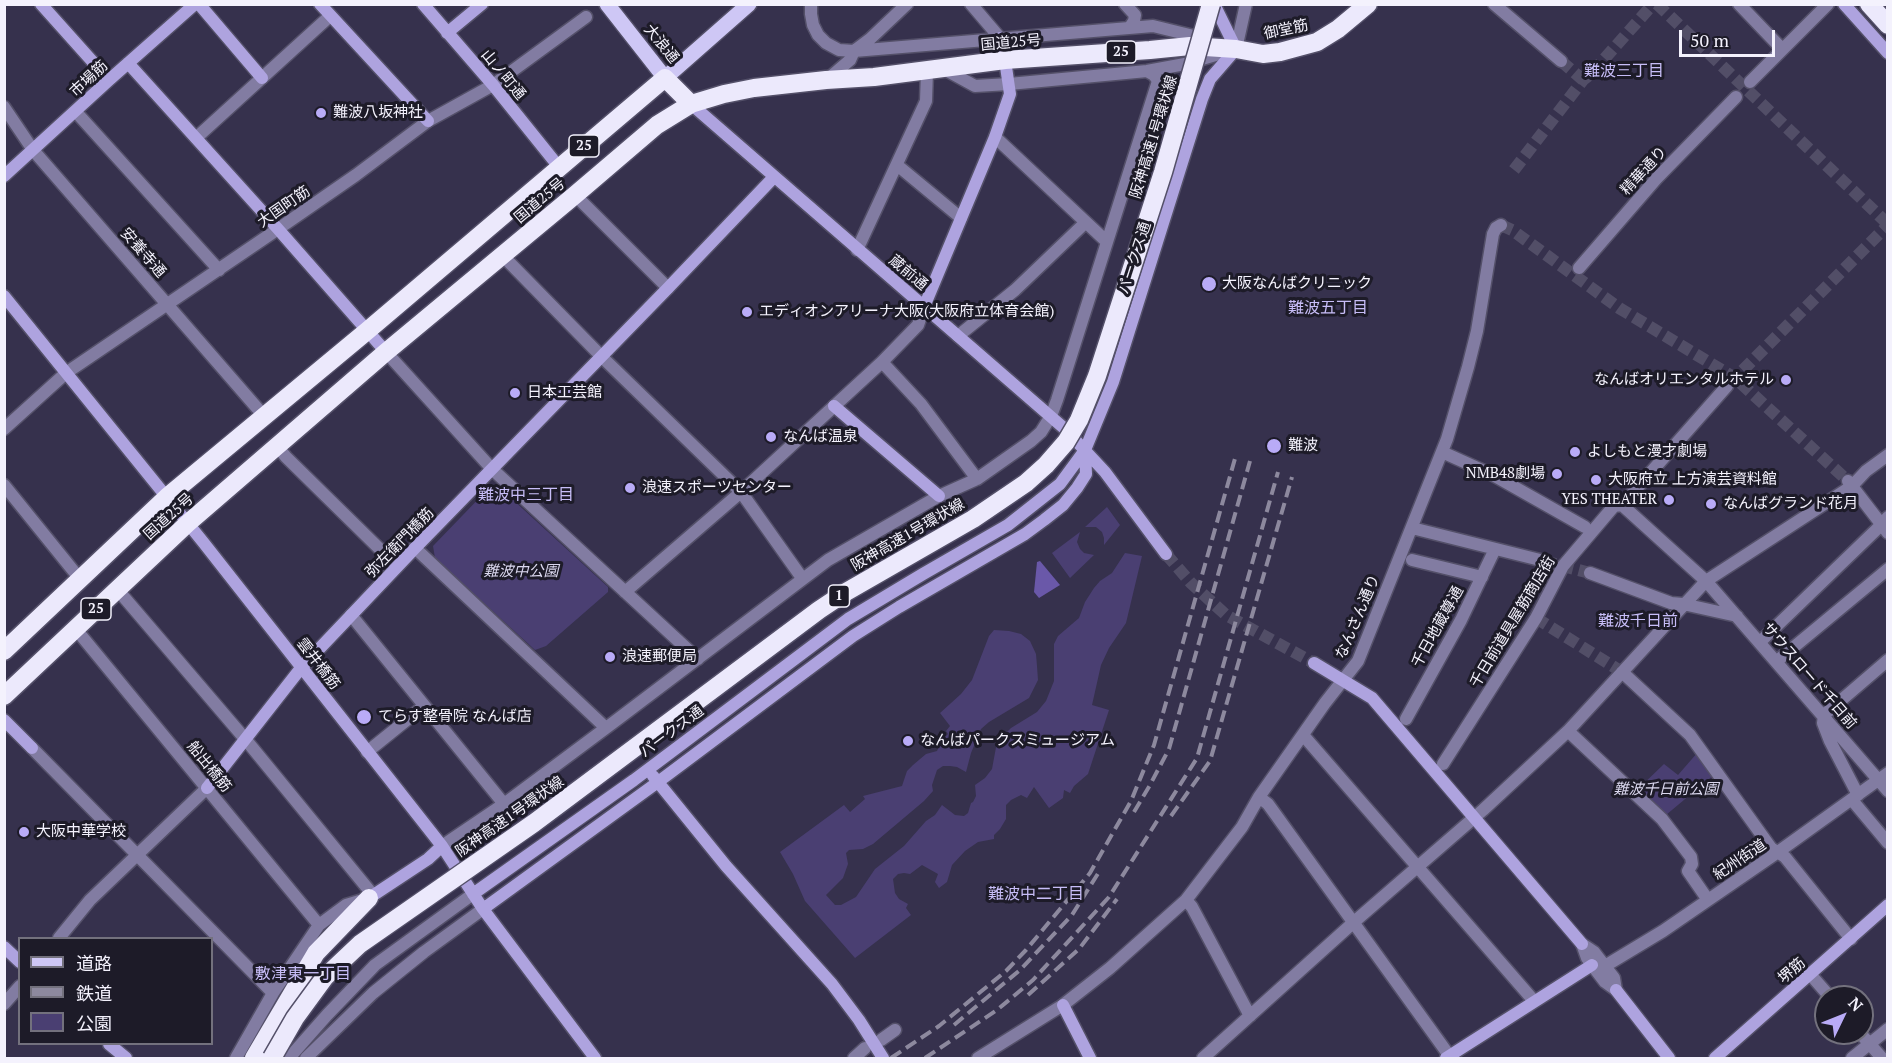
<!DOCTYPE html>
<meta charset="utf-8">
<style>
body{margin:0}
#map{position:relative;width:1892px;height:1063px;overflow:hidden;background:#36314d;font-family:"PT Serif","Noto Sans JP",serif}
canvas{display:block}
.frame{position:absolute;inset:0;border:6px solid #f4f2fd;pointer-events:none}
.legend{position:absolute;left:18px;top:937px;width:195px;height:108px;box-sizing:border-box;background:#1d1b28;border:2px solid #73717d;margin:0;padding:8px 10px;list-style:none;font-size:18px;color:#f4f2fd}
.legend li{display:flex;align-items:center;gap:12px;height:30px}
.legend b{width:30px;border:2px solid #73717d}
.north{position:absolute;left:1814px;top:985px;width:60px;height:60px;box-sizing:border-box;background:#1d1b28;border:2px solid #73717d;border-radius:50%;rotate:47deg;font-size:16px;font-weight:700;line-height:24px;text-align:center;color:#f4f2fd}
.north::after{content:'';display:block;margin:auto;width:21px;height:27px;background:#b9abf7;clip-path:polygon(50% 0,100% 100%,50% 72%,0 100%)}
.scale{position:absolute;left:1679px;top:30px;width:96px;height:27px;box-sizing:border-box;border:3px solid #f4f2fd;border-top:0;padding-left:8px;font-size:18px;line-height:21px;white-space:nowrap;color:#f4f2fd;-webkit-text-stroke:4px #1d1b28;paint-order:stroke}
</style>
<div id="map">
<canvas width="1892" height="1063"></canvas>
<div class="frame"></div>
<ul class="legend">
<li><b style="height:8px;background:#cec7f5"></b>道路</li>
<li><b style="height:8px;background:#8d899e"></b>鉄道</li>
<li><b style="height:16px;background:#4a3f72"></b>公園</li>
</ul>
<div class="north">N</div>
<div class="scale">50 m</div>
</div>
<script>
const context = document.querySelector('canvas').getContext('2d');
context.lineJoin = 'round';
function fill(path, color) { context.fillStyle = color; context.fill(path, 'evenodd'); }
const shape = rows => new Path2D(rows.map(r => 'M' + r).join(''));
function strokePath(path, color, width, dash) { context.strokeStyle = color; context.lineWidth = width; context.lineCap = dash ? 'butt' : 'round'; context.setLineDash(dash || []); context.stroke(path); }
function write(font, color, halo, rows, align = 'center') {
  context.font = font + ' "PT Serif","Noto Sans JP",serif'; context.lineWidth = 6; context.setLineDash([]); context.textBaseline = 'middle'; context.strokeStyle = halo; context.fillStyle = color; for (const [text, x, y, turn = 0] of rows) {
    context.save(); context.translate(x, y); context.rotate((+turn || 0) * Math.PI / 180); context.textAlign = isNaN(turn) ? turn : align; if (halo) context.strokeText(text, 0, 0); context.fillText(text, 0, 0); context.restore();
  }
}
fill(shape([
 [499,487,608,587,608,592,546,646,535,650,435,558,433,546,489,488],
 [1107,507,1120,525,1104,545,1104,538,1102,532,1096,527,1085,527],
 [1080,532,1077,542,1080,549,1084,553,1094,555,1070,578,1052,553],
 [1125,553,1142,556,1126,623,1109,648,1101,665,1092,705,1109,710,1088,774,1074,786,1070,793,1064,790,1063,798,1049,808,1034,787,1027,798,1021,795,1011,800,1006,805,1006,819,1000,829,994,835,994,839,978,842,965,851,952,865,947,882,939,888,935,882,938,874,922,865,910,874,904,873,898,874,893,879,895,893,899,899,908,904,906,908,911,915,855,958,805,901,793,874,780,852,844,805,850,812,865,799,863,796,902,786,907,771,913,765,926,754,937,751,942,740,948,734,946,731,950,726,940,713,961,694,972,680,989,636,994,630,1009,631,1021,634,1030,641,1036,654,1037,666,1038,680,1029,698,989,722,981,729,971,753,966,772,957,767,950,766,943,766,937,770,932,785,933,791,924,801,873,844,863,849,849,850,846,853,848,864,843,878,826,895,835,905,841,905,856,897,875,869,904,846,926,821,935,815,942,805,955,815,964,816,968,813,971,803,973,802,976,796,975,785,985,778,992,769,997,742,1011,728,1037,712,1046,701,1054,681,1054,644,1058,636,1079,618,1085,602,1094,588,1100,581,1112,573],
 [1698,752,1715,774,1666,815,1638,789,1664,764,1678,775]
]), '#4a3f72');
fill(shape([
 [1040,561,1060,585,1039,598,1034,592,1037,562]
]), '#6a58a9');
strokePath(shape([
 [1657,4,1888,224],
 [1561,61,1583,80],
 [1514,170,1583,80,1591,74,1653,4],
 [1501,225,1512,230,1619,308,1735,378,1847,480],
 [1730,383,1888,225],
 [1544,561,1590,573],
 [1536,618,1622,672]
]), '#524e67', 12, [12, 6]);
strokePath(shape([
 [1166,554,1191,583,1226,615,1314,663]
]), '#524e67', 12, [12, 6]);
const street = shape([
 [811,4,811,14,813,25,818,35,826,43,839,50,854,51,1153,26,1206,39],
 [971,4,1000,38],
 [1125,4,1135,15,1134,21,1130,27],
 [1494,4,1561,61],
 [1739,4,1782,49],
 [1236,49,1246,4],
 [944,69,975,86,1009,84,1147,71,1185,64,1226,52],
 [828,79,850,60,854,51,870,39,907,4],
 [1750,82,1828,4],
 [4,107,33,150,264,416],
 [76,112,219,270],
 [995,137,1106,241],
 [196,138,330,16],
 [897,165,961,218],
 [575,195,668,288],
 [857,250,926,101,927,71],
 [503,256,602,357,741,492,802,578],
 [1579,268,1656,179,1736,97],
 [958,336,1015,290,1085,223],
 [386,352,492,469,698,659],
 [882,362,921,404,977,479],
 [4,429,66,373,278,229,356,175,428,121,493,85,586,17],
 [277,446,286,457,397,566],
 [1442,452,1493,475,1585,527],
 [1848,481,1888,533],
 [4,485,80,579],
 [1622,505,1706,581,1888,791],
 [1412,528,1544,561],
 [415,548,606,728],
 [1412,560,1482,577],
 [1590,573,1671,603,1683,604,1737,616],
 [117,589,246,740,373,895],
 [625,592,741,492,882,362,918,325,924,307],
 [351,615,504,804],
 [75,628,319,925],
 [1760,642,1876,530,1888,517],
 [1777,661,1888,569],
 [1622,672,1690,735,1771,848,1785,857,1851,939],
 [1406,719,1461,620,1495,549],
 [1568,731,1662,819,1691,857,1692,864,1688,871,1708,900],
 [1303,735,1534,1001],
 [32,748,273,993],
 [367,752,424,706],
 [1443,764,1536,618,1563,566,1614,506,1622,505,1727,386],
 [1858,795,1830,741,1823,723,1824,715,1888,660],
 [1259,797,1268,804,1451,1058],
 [1852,800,1888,843],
 [442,846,504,804,614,722,828,560,939,496,977,479,1031,441,1041,432,1051,416,1057,400,1158,81,1154,75,1147,71],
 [1186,900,1192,907,1250,1016],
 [59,938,90,900,207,788],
 [1582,944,1594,952,1614,978,1616,990],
 [1582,944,1587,958,1592,965,1605,982,1616,990],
 [1605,966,1663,931,1778,852,1888,773],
 [1810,974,1830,997],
 [4,1004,20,986],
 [1860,1033,1882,1058],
 [881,1040,895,1030],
 [236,1058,273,993,319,925,346,905,366,899],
 [289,1058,327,1015,375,965,473,894],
 [306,1058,373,993,424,952,483,909],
 [854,1058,865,1048],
 [978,1058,1063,1005,1110,968,1186,900,1242,827,1259,797,1325,703,1358,661,1447,439,1468,367,1477,331,1493,234,1496,228,1501,225],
 [1203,1058,1354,922,1483,810,1568,731,1706,581,1852,486,1866,471,1888,455],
 [1852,1058,1888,1029]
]);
const secondary = shape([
 [41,4,109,80],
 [199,4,262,78],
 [320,4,428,121],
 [423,4,493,85,559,167],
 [1844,4,1888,53],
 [447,33,482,4],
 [128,63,278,229,386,352],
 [691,104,1065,429,1105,472,1166,554],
 [4,176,109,80,195,4],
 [4,296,203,542,442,846,483,909,595,1058],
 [924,307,995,137,1010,94,1005,60,1000,38],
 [834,406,939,496],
 [1314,663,1372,698,1582,944],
 [4,720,32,748],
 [653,776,726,866,832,984,859,1020,883,1058],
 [207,788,301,668,415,548,668,288,774,177],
 [473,894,634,780,848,619,923,574,1008,525,1060,484,1085,450,1113,382,1202,99,1210,79,1236,49,1214,4],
 [369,898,428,859,442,846],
 [483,909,658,782,853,636,899,607,1025,534,1044,520,1063,505,1077,488,1086,474,1085,450],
 [4,947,20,962],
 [1616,990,1669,1058],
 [1063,1005,1090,1058],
 [109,1044,126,1058],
 [1446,1058,1592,965],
 [1715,1058,1888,905]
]);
const primary = shape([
 [607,4,665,78,749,4]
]);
const highway = shape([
 [1869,4,1888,25],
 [4,651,167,497,367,331,665,78,691,104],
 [4,696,188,523,386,352,575,195,657,125,691,104,724,94,754,88,826,80,874,77,1005,60,1150,50,1190,46,1236,49,1263,54,1280,52,1317,42,1338,29,1368,4],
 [254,1058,316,953,369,898]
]);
strokePath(street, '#545069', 15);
strokePath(secondary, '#545069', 15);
strokePath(primary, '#545069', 18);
strokePath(highway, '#545069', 21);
strokePath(street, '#827ca2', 12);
strokePath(secondary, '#aea3df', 12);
strokePath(primary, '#cec7f5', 15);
strokePath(highway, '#ece9fc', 18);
strokePath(shape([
 [1134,812,1150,785,1169,749,1250,461],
 [1171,816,1210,761,1292,477],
 [1028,995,1079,949,1117,899],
 [954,1025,1020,970,1072,915,1099,872],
 [891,1058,939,1026,1006,971,1026,950,1090,873,1131,801,1154,745,1236,455],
 [925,1058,997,1010,1033,980,1109,897,1197,758,1278,472]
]), '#8d899e', 4, [12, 6]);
const highwayBridge = shape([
 [272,1058,295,1018,325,977,360,944,534,823,819,610,846,592,973,519,1026,483,1046,465,1066,442,1079,420,1097,376,1163,172,1211,4]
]);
strokePath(highwayBridge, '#545069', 21, []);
strokePath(highwayBridge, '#ece9fc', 18);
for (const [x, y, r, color] of [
 [321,113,6,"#b9abf7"],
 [1209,284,8,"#b9abf7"],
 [747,312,6,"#b9abf7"],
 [1786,380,6,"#b9abf7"],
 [515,393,6,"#b9abf7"],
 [771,437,6,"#b9abf7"],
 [1274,446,8,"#b9abf7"],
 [1575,452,6,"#b9abf7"],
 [1557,474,6,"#b9abf7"],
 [1596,480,6,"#b9abf7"],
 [630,488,6,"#b9abf7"],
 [1669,500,6,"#b9abf7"],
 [1711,504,6,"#b9abf7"],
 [610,657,6,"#b9abf7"],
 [364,717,8,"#b9abf7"],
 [908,741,6,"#b9abf7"],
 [24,832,6,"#b9abf7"]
]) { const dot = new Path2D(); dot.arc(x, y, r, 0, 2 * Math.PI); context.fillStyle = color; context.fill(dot); strokePath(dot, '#1d1b28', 2); }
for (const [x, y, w] of [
 [1121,52,30],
 [584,146,30],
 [839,596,21],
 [96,609,30]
]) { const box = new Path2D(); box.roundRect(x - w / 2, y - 11, w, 22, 4.5); context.fillStyle = '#1d1b28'; context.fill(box); strokePath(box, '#f4f2fd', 1.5); }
write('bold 14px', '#f4f2fd', null, [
 ["25",1121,52],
 ["25",584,146],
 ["1",839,596],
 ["25",96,609]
]);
write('15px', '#f4f2fd', '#1d1b28', [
 ["御堂筋",1286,30,-12],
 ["国道25号",1011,43,-5],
 ["大浪通",661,44,51],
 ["山ノ町通",503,75,50],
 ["市場筋",89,79,-43],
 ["阪神高速1号環状線",1154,137,-73],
 ["精華通り",1644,171,-47],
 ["国道25号",540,201,-40],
 ["大国町筋",284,207,-35],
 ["安養寺通",143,253,49],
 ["パークス通",1135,258,-72],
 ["蔵前通",908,273,40],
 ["国道25号",169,517,-42],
 ["阪神高速1号環状線",908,535,-30],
 ["弥左衛門橋筋",400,543,-46],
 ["なんさん通り",1358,617,-67],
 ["千日前道具屋筋商店街",1513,622,-59],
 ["千日地蔵尊通",1438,627,-61],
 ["雲井橋筋",318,664,52],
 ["サウスロード千日前",1809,676,49],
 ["パークス通",672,732,-37],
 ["船出橋筋",209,767,51],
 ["阪神高速1号環状線",510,817,-35],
 ["紀州街道",1740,860,-34],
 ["堺筋",1792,971,-41]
]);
write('15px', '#f4f2fd', '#1d1b28', [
 ["難波八坂神社",333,113],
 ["大阪なんばクリニック",1222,284],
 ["エディオンアリーナ大阪(大阪府立体育会館)",759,312],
 ["なんばオリエンタルホテル",1774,380,"right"],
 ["日本工芸館",527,393],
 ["なんば温泉",783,437],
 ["難波",1288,446],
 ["よしもと漫才劇場",1587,452],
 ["NMB48劇場",1545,474,"right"],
 ["大阪府立 上方演芸資料館",1608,480],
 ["浪速スポーツセンター",642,488],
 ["YES THEATER",1657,500,"right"],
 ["なんばグランド花月",1723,504],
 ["浪速郵便局",622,657],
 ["てらす整骨院 なんば店",378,717],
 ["なんばパークスミュージアム",920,741],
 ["大阪中華学校",36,832]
], 'left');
write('italic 15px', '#dad7ee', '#1d1b28', [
 ["難波中公園",521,572],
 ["難波千日前公園",1666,790]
]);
write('16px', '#c7bdf7', '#1d1b28', [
 ["難波三丁目",1624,71],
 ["難波五丁目",1328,308],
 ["難波中三丁目",526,495],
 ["難波千日前",1638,621],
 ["難波中二丁目",1036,894],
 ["敷津東一丁目",303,974]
]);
</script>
